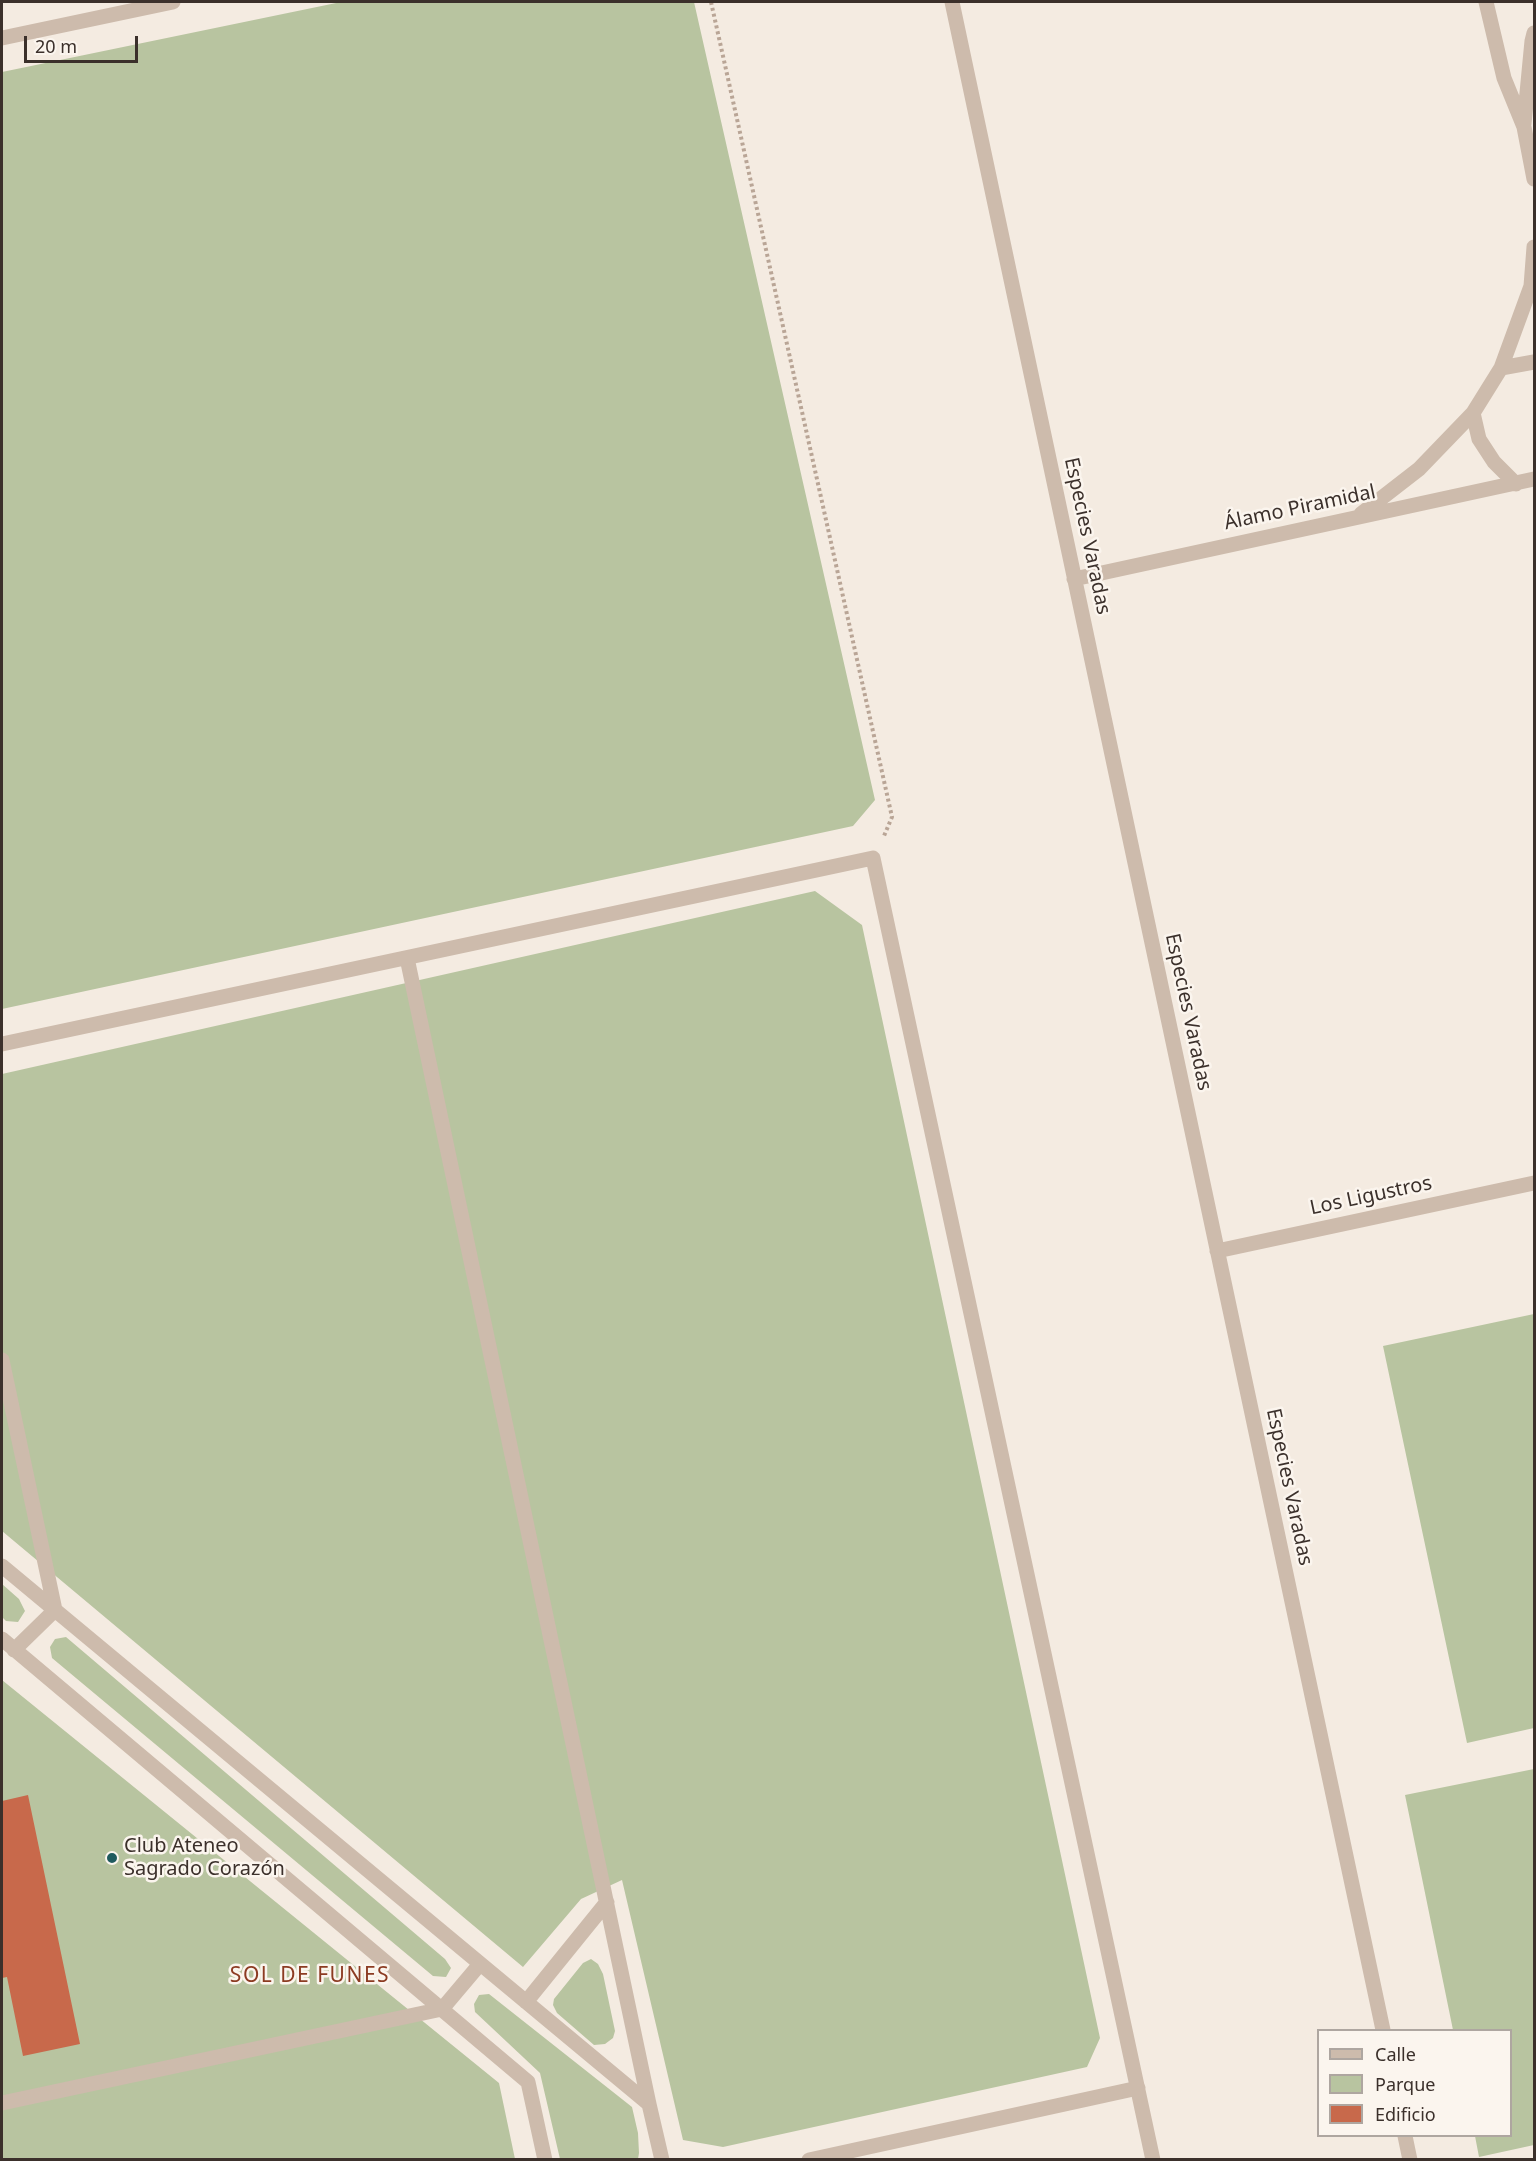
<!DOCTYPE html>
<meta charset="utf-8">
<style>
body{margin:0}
#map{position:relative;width:1536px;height:2161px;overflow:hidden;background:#f4ebe1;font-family:"Noto Sans",sans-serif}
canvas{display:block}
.frame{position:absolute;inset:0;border:3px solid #3b302b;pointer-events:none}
.legend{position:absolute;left:1317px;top:2029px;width:195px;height:108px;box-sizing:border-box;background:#fbf5ee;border:2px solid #aea6a0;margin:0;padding:8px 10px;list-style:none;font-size:18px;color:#3b302b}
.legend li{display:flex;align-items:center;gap:12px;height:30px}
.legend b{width:30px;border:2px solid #aea6a0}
.scale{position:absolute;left:24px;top:36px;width:114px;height:27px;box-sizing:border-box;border:3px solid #3b302b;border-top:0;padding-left:8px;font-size:18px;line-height:21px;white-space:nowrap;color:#3b302b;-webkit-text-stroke:4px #fbf5ee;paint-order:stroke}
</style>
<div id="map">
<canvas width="1536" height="2161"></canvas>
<div class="frame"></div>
<ul class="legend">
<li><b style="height:8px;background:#cdbbac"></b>Calle</li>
<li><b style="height:16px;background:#b8c4a0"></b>Parque</li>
<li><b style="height:16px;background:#c8694b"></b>Edificio</li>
</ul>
<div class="scale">20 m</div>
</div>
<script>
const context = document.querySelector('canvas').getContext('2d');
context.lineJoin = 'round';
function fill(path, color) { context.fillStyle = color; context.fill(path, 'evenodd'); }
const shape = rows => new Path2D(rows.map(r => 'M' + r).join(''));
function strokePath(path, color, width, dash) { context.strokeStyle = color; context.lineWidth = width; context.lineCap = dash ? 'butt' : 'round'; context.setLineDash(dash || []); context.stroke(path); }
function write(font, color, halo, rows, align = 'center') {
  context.font = font + ' "Noto Sans",sans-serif'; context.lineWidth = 5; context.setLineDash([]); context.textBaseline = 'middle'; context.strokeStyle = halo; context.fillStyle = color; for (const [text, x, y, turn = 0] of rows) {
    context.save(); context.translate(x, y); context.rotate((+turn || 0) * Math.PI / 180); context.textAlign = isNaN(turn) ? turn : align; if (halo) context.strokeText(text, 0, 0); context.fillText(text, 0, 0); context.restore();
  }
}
fill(shape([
 [341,2,694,2,875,800,853,826,2,1009,2,72],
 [815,891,862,925,1100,2038,1087,2067,723,2147,683,2140,622,1880,581,1899,523,1967,2,1531,2,1074],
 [1534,1314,1534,1728,1467,1743,1383,1346],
 [2,1584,19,1599,25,1611,18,1622,6,1621,2,1617],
 [66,1637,445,1959,451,1968,446,1977,433,1976,52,1658,50,1647,55,1639],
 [2,1680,499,2083,515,2159,2,2159],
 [1534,1769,1534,2145,1479,2157,1475,2136,1510,2136,1510,2030,1453,2030,1405,1795],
 [591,1959,598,1964,603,1974,615,2031,613,2038,605,2044,594,2045,557,2013,553,2005,554,1999,583,1963],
 [489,1994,632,2107,638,2133,639,2153,638,2159,560,2159,540,2073,475,2012,474,2004,479,1995]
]), '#b8c4a0');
fill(shape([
 [28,1795,80,2044,23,2056,7,1977,2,1978,2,1801]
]), '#c8694b');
strokePath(shape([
 [711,2,892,817,884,836]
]), '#b9a596', 4, [3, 3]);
strokePath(shape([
 [952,2,1383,2030],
 [1486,2,1504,78,1524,127,1534,179],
 [2,38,173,2],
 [1524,124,1532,41,1534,33],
 [1501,368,1534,362],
 [1473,413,1479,439,1494,462,1516,484],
 [1361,514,1419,469,1473,413,1501,368,1531,286,1534,247],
 [1074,579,1534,479],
 [407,958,649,2104,662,2160],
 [2,1044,873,858,1153,2160],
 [1217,1251,1534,1183],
 [2,1360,55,1610,14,1650],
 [2,1566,649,2104],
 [2,1639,528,2082,545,2160],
 [526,2002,607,1902],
 [2,2103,442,2009,480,1964],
 [1405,2136,1410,2160],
 [809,2160,1138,2088]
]), '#cdbbac', 15);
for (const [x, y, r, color] of [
 [112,1858,6,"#1f5a5e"]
]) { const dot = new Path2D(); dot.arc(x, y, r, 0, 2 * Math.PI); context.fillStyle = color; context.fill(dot); strokePath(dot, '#fbf5ee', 2); }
write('20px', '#3b302b', '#fbf5ee', [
 ["Álamo Piramidal",1300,508,-12],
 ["Especies Varadas",1087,536,78],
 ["Especies Varadas",1188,1012,78],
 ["Los Ligustros",1371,1196,-12],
 ["Especies Varadas",1289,1487,78]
]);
write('20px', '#3b302b', '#fbf5ee', [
 ["Club Ateneo",124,1846],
 ["Sagrado Corazón",124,1869]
], 'left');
context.letterSpacing = '1.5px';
write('21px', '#8c3b22', '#fbf5ee', [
 ["SOL DE FUNES",310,1976]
]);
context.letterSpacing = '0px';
</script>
